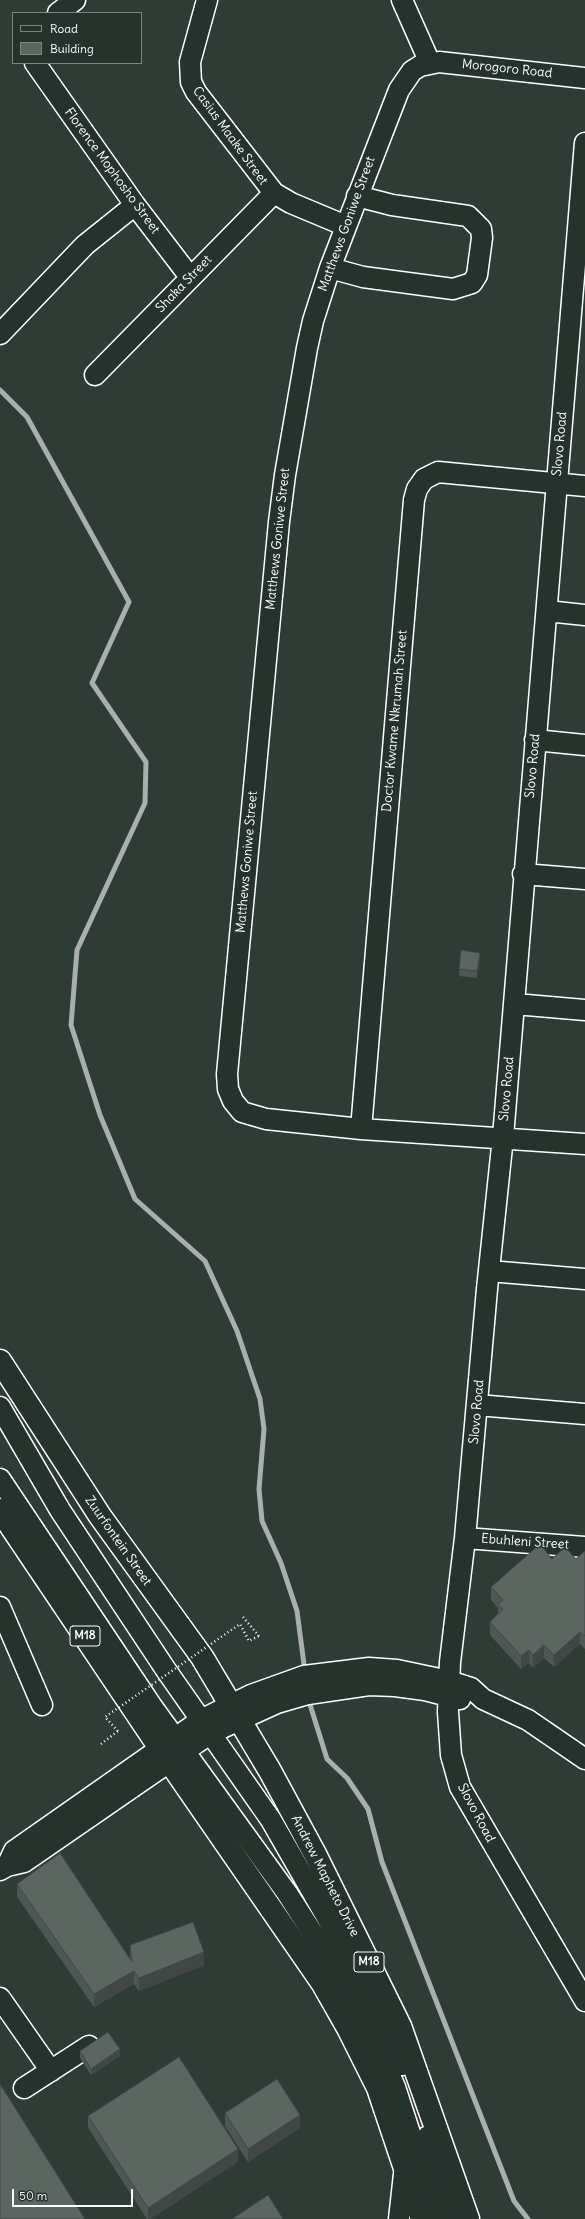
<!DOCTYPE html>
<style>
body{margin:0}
#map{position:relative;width:585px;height:2219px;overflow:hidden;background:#2f3b35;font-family:Delius,sans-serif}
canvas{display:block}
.legend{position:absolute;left:12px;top:12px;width:130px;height:52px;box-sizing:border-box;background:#26332d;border:1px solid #7d8581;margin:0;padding:5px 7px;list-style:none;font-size:12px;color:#fff}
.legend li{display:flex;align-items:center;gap:8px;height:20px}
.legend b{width:20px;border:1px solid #7d8581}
.scale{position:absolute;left:12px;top:2189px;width:121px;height:18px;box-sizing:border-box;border:2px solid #fff;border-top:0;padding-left:5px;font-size:12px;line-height:14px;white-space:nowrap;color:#fff;-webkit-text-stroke:3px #26332d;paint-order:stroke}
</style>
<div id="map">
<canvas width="585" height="2219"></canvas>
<ul class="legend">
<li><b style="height:5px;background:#26332d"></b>Road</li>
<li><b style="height:11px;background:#5b6661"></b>Building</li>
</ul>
<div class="scale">50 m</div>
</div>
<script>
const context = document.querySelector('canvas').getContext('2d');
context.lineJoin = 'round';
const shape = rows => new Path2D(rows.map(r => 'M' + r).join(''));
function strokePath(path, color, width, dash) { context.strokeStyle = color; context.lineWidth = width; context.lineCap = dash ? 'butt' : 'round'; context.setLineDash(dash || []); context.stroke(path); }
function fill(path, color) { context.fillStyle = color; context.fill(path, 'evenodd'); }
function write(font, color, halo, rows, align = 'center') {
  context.font = font + ' Delius,sans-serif'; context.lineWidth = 3; context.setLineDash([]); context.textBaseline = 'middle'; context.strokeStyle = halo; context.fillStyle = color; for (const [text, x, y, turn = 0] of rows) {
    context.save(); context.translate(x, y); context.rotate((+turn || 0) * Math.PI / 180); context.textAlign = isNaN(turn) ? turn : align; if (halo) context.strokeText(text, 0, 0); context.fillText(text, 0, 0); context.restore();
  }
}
strokePath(shape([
 [0,390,27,417,129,602,92,683,146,762,145,803,77,950,71,1025,100,1115,135,1199,205,1261,237,1331,260,1399,264,1429,259,1489,262,1521,281,1563,297,1611,305,1672],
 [308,1698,327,1759,347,1778,368,1809,382,1862,463,2070,514,2201,528,2219]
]), '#a9afac', 5);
const minor = shape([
 [207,0,190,62,191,82,196,92,274,193,291,203,346,226],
 [402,0,430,63],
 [58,13,75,0],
 [35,63,135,205,190,277],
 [585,78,439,62,420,66,412,71,399,90,330,268,313,321,307,348,285,475,279,522,227,1074,228,1089,233,1101,242,1112,266,1119,361,1129,585,1144],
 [585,143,503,1137,487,1289,465,1538,450,1662,448,1712,451,1755,460,1787,585,2001],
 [330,268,363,277,453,289,472,283,477,275,482,238,481,229,468,216,392,205,357,196],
 [0,334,85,245,135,205],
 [95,375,274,193],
 [547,611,585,615],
 [535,740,585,745],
 [523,874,585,879],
 [515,1004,585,1010],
 [361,1129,414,500,417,489,424,479,438,472,585,486],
 [489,1271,585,1279],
 [477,1405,585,1414],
 [0,1407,60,1510,166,1670,271,1820,364,1982,394,2041,402,2065],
 [0,1479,151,1705,287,1893,348,1988,374,2039,395,2087,438,2219],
 [465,1538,585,1547],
 [0,1607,42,1705],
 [7,1866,14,1851,201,1720,251,1695,304,1676,369,1668,397,1670,449,1681,471,1688,483,1699,528,1720,585,1759],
 [0,1870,7,1866,24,1862,211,1733,277,1703,308,1694,369,1685,395,1686,425,1690,460,1699],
 [0,1998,51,2071],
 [24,2088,89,2046],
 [428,2136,454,2219],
 [399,2219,405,2165]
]);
const major = shape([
 [0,1361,100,1516,202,1657,270,1771,316,1856,400,2026,468,2219],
 [0,1510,160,1748,323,1984,348,2028,378,2088,422,2219]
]);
strokePath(minor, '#fff', 23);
strokePath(major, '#fff', 25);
strokePath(shape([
 [243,1617,259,1636],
 [101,1744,118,1731]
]), '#fff', 2.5, [1, 3]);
strokePath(minor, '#26332d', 20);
strokePath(major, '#26332d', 22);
strokePath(shape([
 [118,1731,105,1717,240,1624,249,1641,259,1636]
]), '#fff', 2.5, [1, 3]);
fill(shape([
 [480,959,477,978,459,976,459,969],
 [585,1551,585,1649,580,1644,554,1667,544,1658,533,1668,529,1663,521,1669,490,1635,490,1622,498,1613,498,1608,491,1600,491,1587,552,1559,576,1559],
 [17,1884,130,1958,130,1945,204,1965,139,1991,134,1984,94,2007,17,1897],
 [80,2051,120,2056,91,2075,80,2058],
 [225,2113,300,2128,248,2162,225,2126],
 [88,2116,238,2162,150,2219,147,2219,88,2128]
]), '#4e5853');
fill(shape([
 [480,953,480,959,477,978,477,971],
 [580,1632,580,1644,554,1667,554,1655],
 [544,1645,544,1658,533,1668,533,1655],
 [529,1650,529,1663,521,1669,521,1656],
 [204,1952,204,1965,139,1991,139,1978],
 [134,1971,134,1984,94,2007,94,1994],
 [120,2049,120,2056,91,2075,91,2069],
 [300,2115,300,2128,248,2162,248,2149],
 [238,2149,238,2162,150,2219,148,2219,148,2208]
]), '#404744');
const building = shape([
 [461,950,480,953,477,971,459,969,461,950],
 [540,1544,552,1559,565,1547,576,1559,585,1551,585,1636,580,1632,554,1655,544,1645,533,1655,529,1650,521,1656,490,1622,503,1609,498,1604,503,1600,491,1587,540,1544],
 [60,1853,132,1962,130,1945,193,1922,204,1952,139,1978,134,1971,94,1994,17,1884,60,1853],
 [108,2032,120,2049,91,2069,80,2051,108,2032],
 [179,2057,238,2149,148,2208,88,2116,179,2057],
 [277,2079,300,2115,248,2149,225,2113,277,2079],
 [0,2084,85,2219,0,2219,0,2084],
 [268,2195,283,2219,232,2219,268,2195]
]);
fill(building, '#5b6661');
strokePath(building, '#404744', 1);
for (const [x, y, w] of [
 [85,1636,30],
 [369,1962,30]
]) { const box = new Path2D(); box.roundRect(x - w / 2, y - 10, w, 20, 3); context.fillStyle = '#26332d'; context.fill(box); strokePath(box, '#fff', 1); }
write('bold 12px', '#fff', null, [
 ["M18",85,1636],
 ["M18",369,1962]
]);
write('13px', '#fff', '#26332d', [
 ["Morogoro Road",507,69,6],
 ["Casius Maake Street",230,136,54],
 ["Florence Mophosho Street",112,171,54],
 ["Matthews Goniwe Street",347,224,-70],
 ["Shaka Street",184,284,-46],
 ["Slovo Road",560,444,-85],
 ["Matthews Goniwe Street",278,539,-84],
 ["Doctor Kwame Nkrumah Street",395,721,-85],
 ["Slovo Road",533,766,-85],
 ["Matthews Goniwe Street",247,862,-85],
 ["Slovo Road",507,1089,-85],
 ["Slovo Road",477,1412,-85],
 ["Zuurfontein Street",118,1541,55],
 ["Ebuhleni Street",525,1542,4],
 ["Slovo Road",476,1813,62],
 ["Andrew Mapheto Drive",325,1876,63]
]);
</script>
